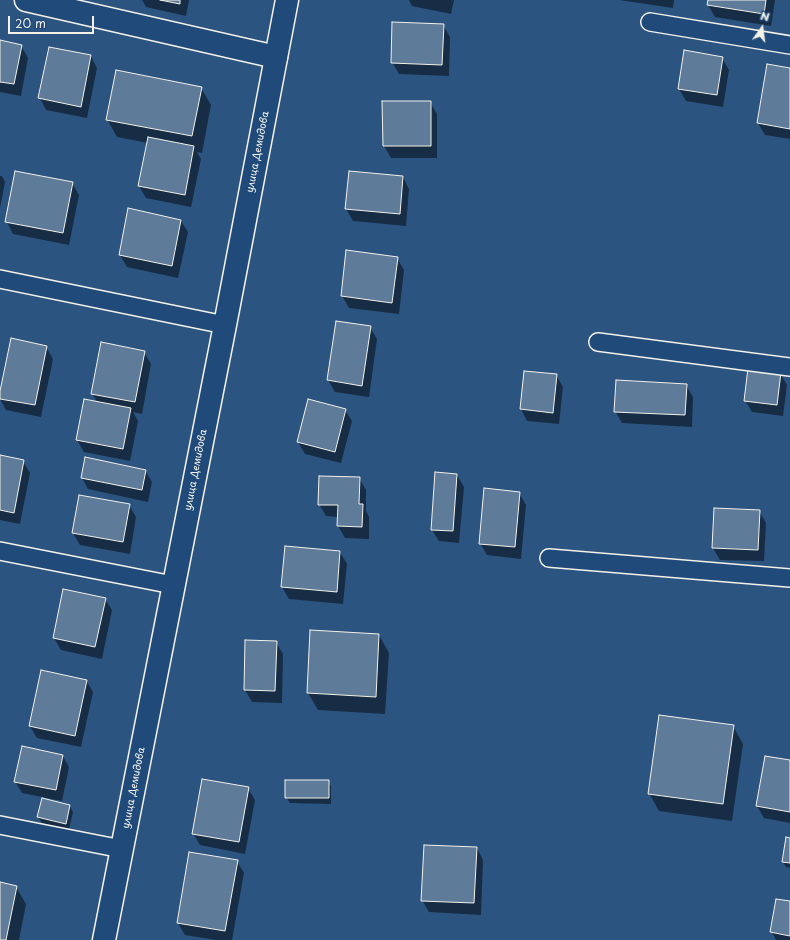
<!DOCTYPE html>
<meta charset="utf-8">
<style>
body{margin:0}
#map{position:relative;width:790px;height:940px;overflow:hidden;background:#2c5481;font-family:"Playpen Sans",sans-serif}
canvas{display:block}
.north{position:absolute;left:742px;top:8px;width:40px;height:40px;-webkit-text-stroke:3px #1f4a7a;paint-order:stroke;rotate:14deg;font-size:11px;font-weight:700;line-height:16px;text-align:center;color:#f4f1e8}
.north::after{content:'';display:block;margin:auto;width:14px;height:18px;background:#f4f1e8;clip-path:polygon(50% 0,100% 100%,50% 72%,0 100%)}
.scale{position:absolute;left:8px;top:16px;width:86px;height:18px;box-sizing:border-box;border:2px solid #f4f1e8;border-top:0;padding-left:5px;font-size:12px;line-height:14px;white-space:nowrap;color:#f4f1e8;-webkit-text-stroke:3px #1f4a7a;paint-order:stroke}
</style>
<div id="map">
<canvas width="790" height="940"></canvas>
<div class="north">N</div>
<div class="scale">20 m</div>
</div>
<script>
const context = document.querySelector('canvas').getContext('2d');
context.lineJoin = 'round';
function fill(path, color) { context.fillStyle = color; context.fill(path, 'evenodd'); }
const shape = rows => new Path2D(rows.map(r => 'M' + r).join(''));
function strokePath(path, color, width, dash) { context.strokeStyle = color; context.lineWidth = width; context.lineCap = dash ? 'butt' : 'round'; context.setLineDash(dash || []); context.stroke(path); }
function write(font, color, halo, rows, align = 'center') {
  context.font = font + ' "Playpen Sans",sans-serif'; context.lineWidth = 3; context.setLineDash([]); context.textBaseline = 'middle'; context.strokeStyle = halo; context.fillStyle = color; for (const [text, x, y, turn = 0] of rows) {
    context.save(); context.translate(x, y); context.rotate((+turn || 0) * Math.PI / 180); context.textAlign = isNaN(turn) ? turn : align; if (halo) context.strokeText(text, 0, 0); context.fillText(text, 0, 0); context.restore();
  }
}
fill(shape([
 [142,0,189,0,186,16,146,7],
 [409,0,454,0,451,14,412,6],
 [619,0,674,0,673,8],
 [709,0,775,0,771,26,715,17,708,5],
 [443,25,450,37,449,76,399,74,392,62],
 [0,41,21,46,28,58,21,96,0,92],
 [91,56,97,68,87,118,46,110,40,98],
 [722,58,729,70,723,107,686,101,679,89],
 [790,69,790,139,765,135,758,123],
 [201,88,211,105,202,153,197,152,201,159,191,207,146,198,139,186,148,143,117,137,107,119],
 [383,102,430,102,437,114,437,158,391,158,384,146],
 [0,176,2,176,5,182,0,208],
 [403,177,409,189,406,226,353,221,346,209],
 [72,183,79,195,69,245,13,234,7,222],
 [129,210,181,221,188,232,178,278,127,267,120,255],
 [397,258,404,270,399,314,349,308,342,296],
 [337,322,370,327,377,339,369,397,335,392,328,380],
 [46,347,53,359,41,417,6,410,0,399,0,395],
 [144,352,151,364,142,414,133,412,138,421,130,461,84,452,77,440,97,402,92,393],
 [525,372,556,375,563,387,559,424,527,421,521,409],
 [780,373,787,385,783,416,752,412,745,400],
 [686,385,693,397,692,427,622,423,615,411],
 [345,410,352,421,341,463,305,454,298,442],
 [0,456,23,461,30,473,20,524,0,520],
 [145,470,152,482,148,502,88,489,82,478],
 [457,475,464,487,459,543,439,541,432,530],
 [359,478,366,490,366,511,369,517,369,539,345,538,338,526,338,517,326,516,319,504],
 [519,493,526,505,521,559,487,555,480,543],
 [129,505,136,517,130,554,80,545,73,533],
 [759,511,766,523,764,561,720,560,713,548],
 [286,547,340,552,347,564,343,604,289,599,282,587],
 [105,599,112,610,102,659,61,650,54,638],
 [379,635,389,653,385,714,318,710,308,693],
 [246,641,276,642,283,654,282,703,252,702,245,690],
 [86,680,93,692,81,747,37,738,30,726],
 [733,726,743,744,732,821,659,811,649,793],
 [62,755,69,767,62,801,22,793,15,781],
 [790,761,790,823,764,818,757,806],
 [328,781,331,786,331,804,290,803,286,797],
 [248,788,255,800,245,854,200,845,193,833],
 [70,806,73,812,69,830,42,823,38,817],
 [790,839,790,868,786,867,783,862],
 [477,848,483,860,481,915,429,912,422,900],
 [237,861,244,873,232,940,216,940,185,935,178,923],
 [0,883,16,887,26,904,19,940,0,940],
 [790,902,790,940,776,940,772,932]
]), '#0007');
const building = shape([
 [160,0,180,0,180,4,160,0],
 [708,0,766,0,764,14,707,5,708,0],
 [392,22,444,24,442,65,391,63,392,22],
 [0,40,22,45,14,84,0,82,0,40],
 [49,47,91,55,81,107,38,98,49,47],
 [684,50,723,57,717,95,678,89,684,50],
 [767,64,790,68,790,129,757,123,767,64],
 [116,70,202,87,192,136,106,120,116,70],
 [382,101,431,101,431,146,383,146,382,101],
 [148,137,194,146,185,195,138,186,148,137],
 [15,171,73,182,63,233,5,222,15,171],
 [349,171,403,176,400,214,345,209,349,171],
 [128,208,181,220,172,266,119,255,128,208],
 [346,250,398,257,392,303,341,296,346,250],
 [336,321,371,326,362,386,327,380,336,321],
 [11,338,47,346,35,405,0,399,0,391,11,338],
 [101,342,145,351,135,402,91,394,101,342],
 [748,368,781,372,777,405,744,401,748,368],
 [524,371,557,374,553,413,520,409,524,371],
 [616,380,687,384,685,415,614,412,616,380],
 [84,399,131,408,123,449,76,440,84,399],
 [308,399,346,409,335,452,297,442,308,399],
 [0,455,24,460,14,513,0,510,0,455],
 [85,457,146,470,142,490,81,478,85,457],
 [435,472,457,474,453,531,431,530,435,472],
 [319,476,360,477,359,504,363,504,362,527,337,526,338,505,318,505,319,476],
 [484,488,520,492,515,547,479,544,484,488],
 [79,495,130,504,123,542,72,533,79,495],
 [714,508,760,510,758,550,712,548,714,508],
 [285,546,340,551,337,592,281,587,285,546],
 [63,589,106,598,95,647,53,638,63,589],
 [310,630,379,634,376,697,307,693,310,630],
 [245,640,277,641,275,691,244,690,245,640],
 [41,670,87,680,75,736,29,726,41,670],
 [659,715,734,725,723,804,648,794,659,715],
 [22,746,63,755,56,790,14,782,22,746],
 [765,756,790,760,790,812,756,806,765,756],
 [202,779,249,787,239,842,192,834,202,779],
 [285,780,329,780,329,798,285,798,285,780],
 [42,798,70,805,66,824,37,817,42,798],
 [786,837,790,838,790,863,782,862,786,837],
 [424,845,477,847,474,903,421,901,424,845],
 [189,852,238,860,225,931,177,923,189,852],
 [0,882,17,886,6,940,0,940,0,882],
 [776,899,790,901,790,936,770,932,776,899]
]);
fill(building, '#5e7b9a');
strokePath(building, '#f4f1e8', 1);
const service = shape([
 [650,22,790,45],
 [0,279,225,325],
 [598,342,790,367],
 [0,551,173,585],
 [549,558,790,578],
 [0,825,122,849]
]);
const minor = shape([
 [26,0,276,57]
]);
const tertiary = shape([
 [104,940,225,325,287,0]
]);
strokePath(service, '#f4f1e8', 20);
strokePath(minor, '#f4f1e8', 25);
strokePath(tertiary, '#f4f1e8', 25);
strokePath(service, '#1f4a7a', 17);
strokePath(minor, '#1f4a7a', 22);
strokePath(tertiary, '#1f4a7a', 22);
write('10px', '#f4f1e8', '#1f4a7a', [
 ["улица Демидова",258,152,-79],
 ["улица Демидова",196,470,-79],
 ["улица Демидова",134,788,-79]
]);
</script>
